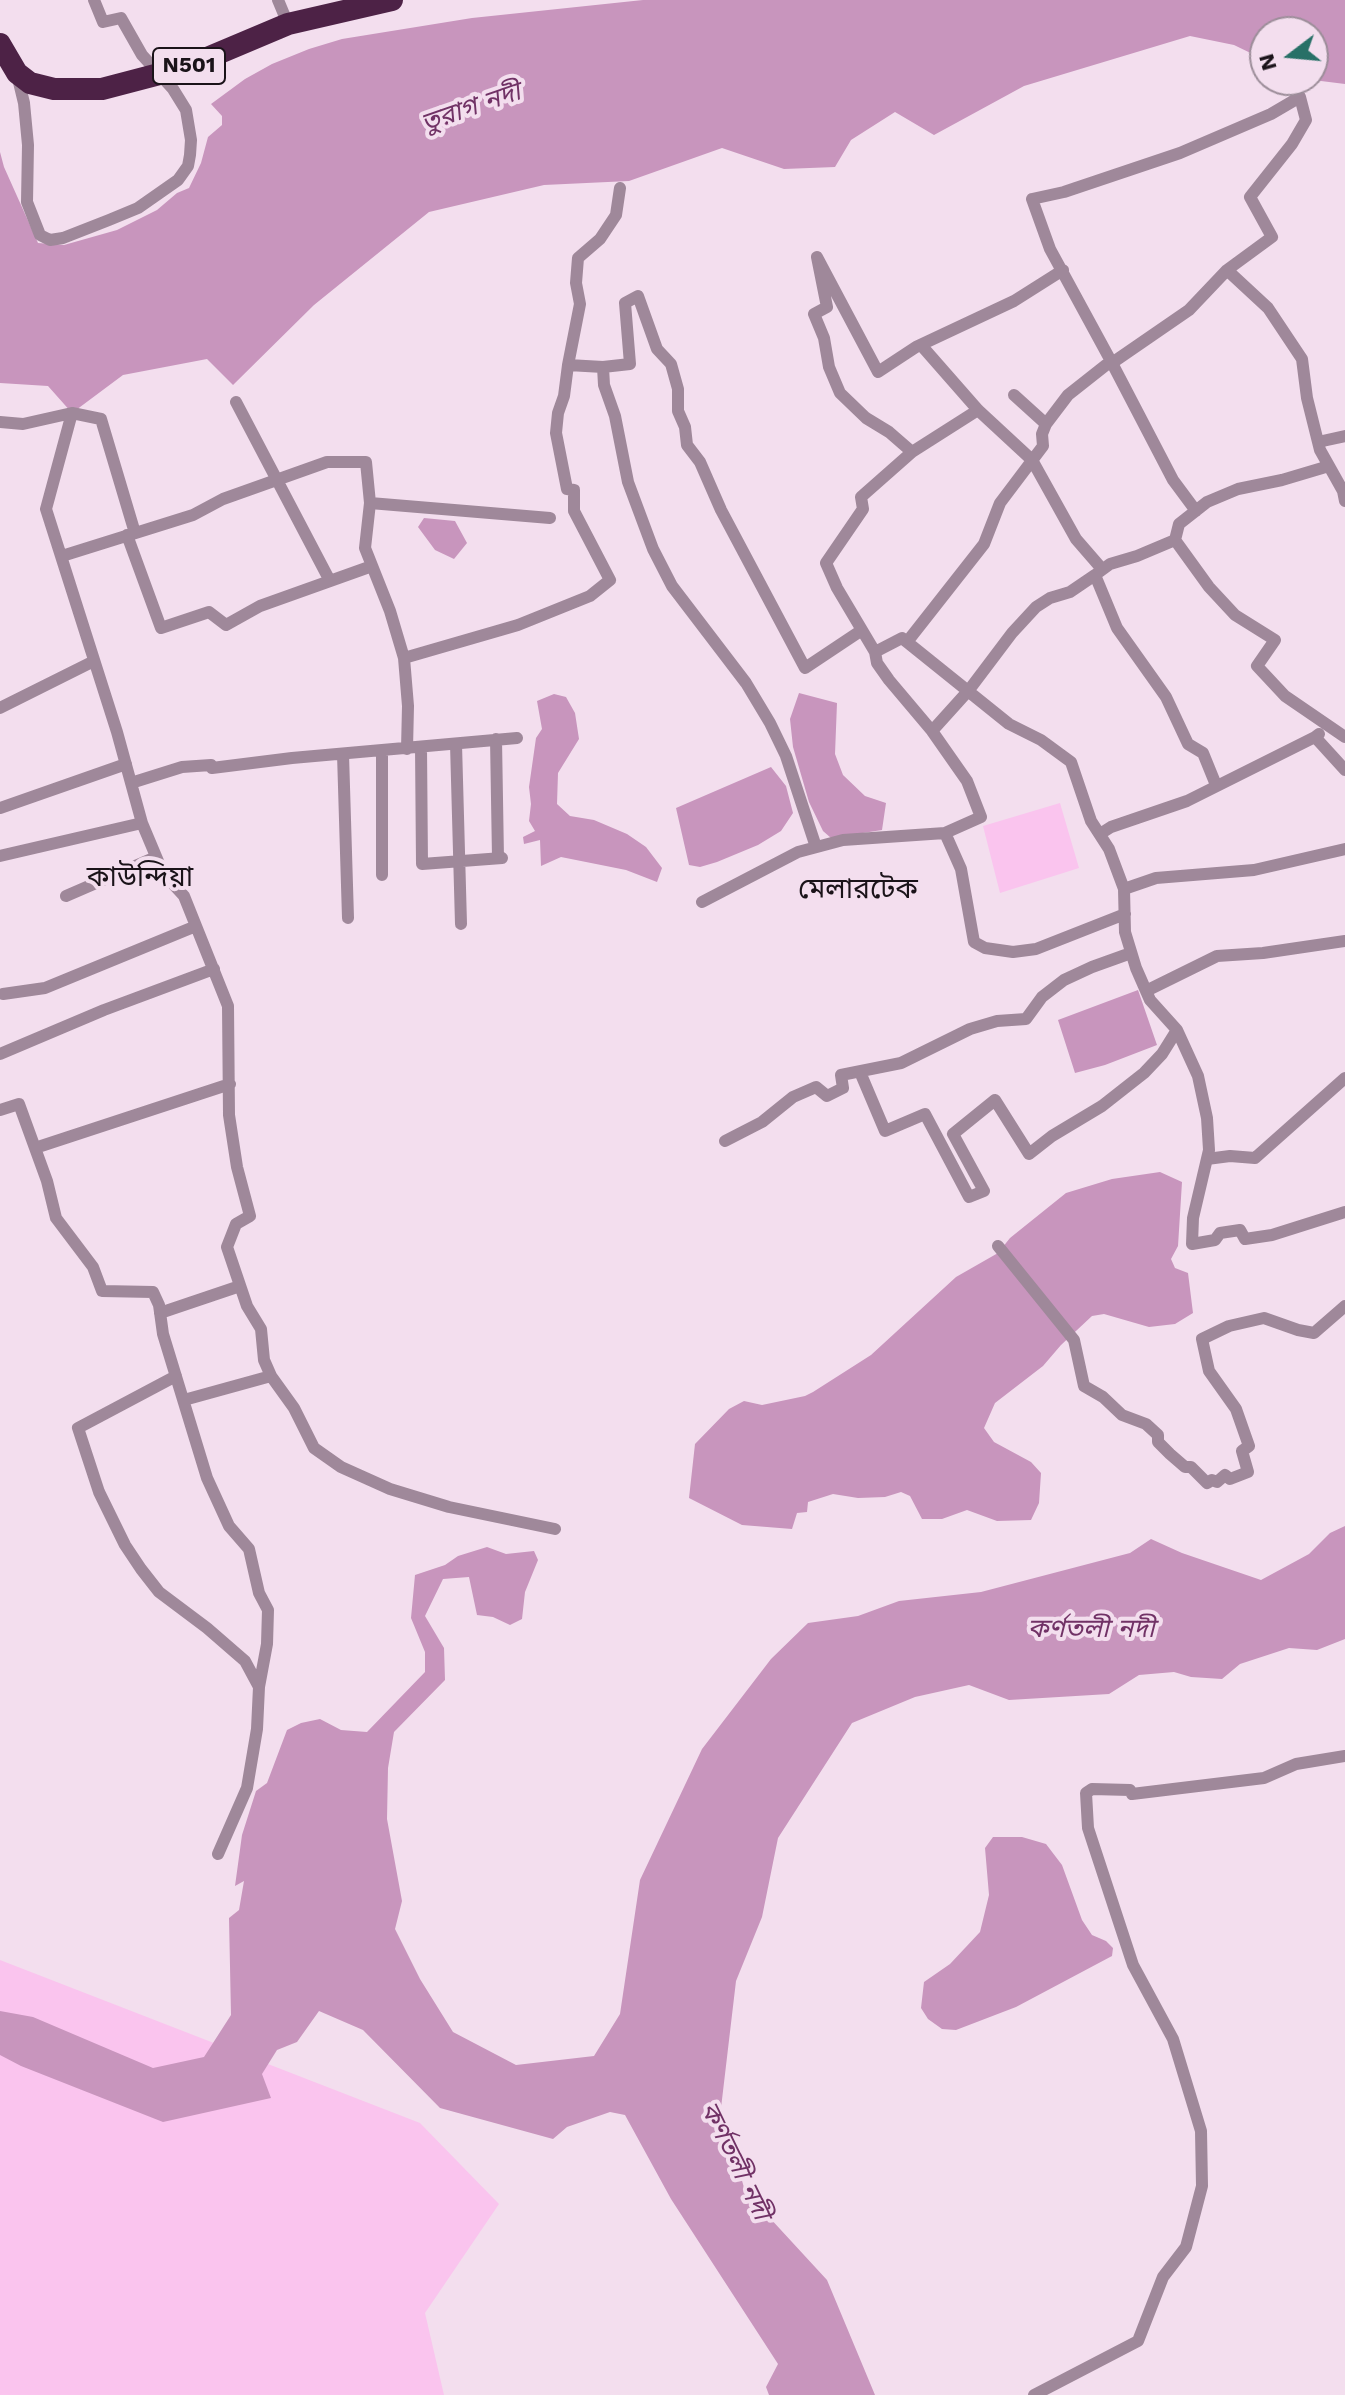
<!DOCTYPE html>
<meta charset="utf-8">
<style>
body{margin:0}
#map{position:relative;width:1345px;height:2395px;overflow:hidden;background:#f3deee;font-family:"Work Sans",sans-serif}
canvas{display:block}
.north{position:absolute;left:1249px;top:16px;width:80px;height:80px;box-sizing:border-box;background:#f3deee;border:2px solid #9c8d99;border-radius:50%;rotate:254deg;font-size:22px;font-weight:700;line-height:32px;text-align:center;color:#1a1319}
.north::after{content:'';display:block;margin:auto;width:28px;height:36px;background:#287067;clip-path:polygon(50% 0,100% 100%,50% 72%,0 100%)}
</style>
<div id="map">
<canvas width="1345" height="2395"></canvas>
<div class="north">N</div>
</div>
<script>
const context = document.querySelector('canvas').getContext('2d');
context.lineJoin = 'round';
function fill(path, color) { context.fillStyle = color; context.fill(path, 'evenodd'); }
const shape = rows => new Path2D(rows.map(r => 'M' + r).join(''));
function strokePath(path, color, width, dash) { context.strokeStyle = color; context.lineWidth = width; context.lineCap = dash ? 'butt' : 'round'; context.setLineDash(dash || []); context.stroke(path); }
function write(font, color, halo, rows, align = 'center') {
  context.font = font + ' "Work Sans","Noto Sans Bengali",sans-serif'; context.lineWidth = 8; context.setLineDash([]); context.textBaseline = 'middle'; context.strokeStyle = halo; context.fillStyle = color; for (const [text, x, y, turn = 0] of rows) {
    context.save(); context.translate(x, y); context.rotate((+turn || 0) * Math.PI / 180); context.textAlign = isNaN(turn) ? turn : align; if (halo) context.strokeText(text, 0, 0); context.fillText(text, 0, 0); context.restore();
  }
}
fill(shape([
 [1060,803,1079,868,1000,893,983,826],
 [0,1960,420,2123,499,2204,425,2313,444,2395,0,2395]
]), '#fac4ee');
fill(shape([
 [643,0,1345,0,1345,84,1313,80,1313,32,1265,32,1265,60,1234,45,1190,36,1024,86,934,135,895,112,851,140,835,167,784,169,722,148,629,181,544,185,429,212,314,305,233,385,207,359,123,375,72,413,48,386,0,383,0,152,4,167,38,243,64,245,117,230,157,210,177,193,189,188,201,163,208,137,222,125,222,116,211,104,245,79,272,64,309,49,342,39,472,18],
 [424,518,455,521,467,543,454,559,435,550,418,527],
 [799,693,837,703,835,754,843,775,865,796,886,803,882,830,831,838,823,831,809,802,793,747,790,719],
 [554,694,566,697,575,713,579,739,558,773,557,804,570,816,594,820,627,834,646,847,662,868,657,882,626,870,561,857,541,866,540,840,524,844,523,837,535,831,529,821,531,804,529,787,536,738,542,729,537,701],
 [771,767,786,786,793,813,781,831,758,845,717,862,700,867,689,865,676,808],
 [1138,990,1157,1045,1105,1065,1075,1073,1058,1020],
 [1160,1172,1182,1182,1178,1246,1171,1259,1175,1268,1188,1273,1193,1313,1175,1324,1149,1327,1104,1314,1092,1316,1061,1345,1043,1366,995,1403,984,1428,994,1442,1031,1462,1041,1473,1039,1503,1031,1520,997,1521,967,1510,942,1519,922,1519,910,1496,901,1492,885,1497,858,1498,833,1494,808,1502,807,1512,797,1513,792,1529,742,1525,689,1498,695,1444,729,1409,744,1401,762,1405,805,1396,813,1392,871,1355,956,1277,998,1253,1010,1238,1066,1193,1112,1179],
 [1345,1526,1345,1639,1317,1650,1289,1648,1240,1664,1222,1679,1191,1677,1174,1672,1139,1675,1109,1694,1009,1700,969,1685,915,1697,852,1723,778,1838,762,1917,736,1981,721,2108,745,2191,827,2280,875,2395,769,2395,766,2387,778,2364,671,2199,625,2115,610,2112,567,2127,553,2139,440,2108,363,2030,319,2011,297,2042,277,2050,262,2074,271,2098,163,2122,21,2066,0,2055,0,2011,33,2017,153,2068,204,2057,231,2015,229,1918,239,1910,244,1881,235,1886,242,1835,256,1791,267,1783,287,1730,301,1723,320,1719,341,1730,367,1732,425,1672,425,1652,411,1618,415,1575,445,1565,458,1556,487,1547,506,1554,534,1551,538,1560,525,1592,522,1619,510,1625,493,1617,477,1615,469,1577,443,1579,425,1616,444,1648,445,1680,394,1732,388,1768,387,1819,402,1901,395,1929,420,1979,453,2032,516,2065,594,2056,620,2014,640,1880,702,1749,771,1659,808,1623,858,1616,899,1601,981,1592,1130,1553,1151,1539,1182,1553,1261,1580,1309,1554,1330,1533],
 [993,1837,1022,1837,1046,1844,1062,1865,1082,1920,1092,1935,1106,1941,1113,1948,1112,1956,1016,2007,956,2030,942,2029,928,2019,921,2008,924,1982,950,1964,980,1932,989,1895,985,1848]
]), '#c895bd');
strokePath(shape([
 [278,0,288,24],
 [17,74,24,103,28,145,27,202,40,235,50,240,63,238,109,220,138,208,178,180,188,166,190,155,191,140,186,110,173,89,142,55,121,18,103,22,94,0],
 [1300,97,1306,120,1292,144,1250,197,1272,237,1227,270,1189,310,1112,363,1050,249,1032,199,1064,192,1180,153,1271,114,1300,97],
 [1063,270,1014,301,916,347,878,372,817,257,827,307,814,314,824,338,829,367,840,393,866,418,889,432,912,452,861,497,863,509,826,563,837,588,875,652,902,638,1009,724,1041,740,1071,762,1091,821,1109,849,1124,889,1125,932,1136,968,1150,1000,1177,1030,1198,1076,1207,1118,1209,1150,1193,1218,1192,1244,1215,1240,1220,1233,1240,1230,1245,1239,1272,1235,1345,1212],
 [1227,270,1268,308,1302,359,1307,398,1320,450,1329,466],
 [921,345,978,410,1032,460,1076,539,1102,569],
 [568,365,580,304,576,283,578,258,600,239,616,215,620,188],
 [603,367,604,385,615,416,628,482,653,549,672,586,746,683,770,723,786,756,816,847],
 [1014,395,1046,424],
 [236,402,330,581],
 [72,413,101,419,135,533],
 [0,422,23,424,72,413,46,509,117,732,142,823,163,873,184,896,228,1006,229,1115,237,1167,250,1216,236,1224,227,1247,247,1306,261,1329,264,1360,271,1376,294,1408,314,1448,341,1467,390,1489,449,1507,555,1529],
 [1318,442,1345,436],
 [912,452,978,410],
 [1345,501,1343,491,1329,466,1282,480,1238,489,1207,502,1179,524,1175,540,1209,587,1235,615,1275,640,1257,666,1285,696,1345,737],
 [370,503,550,518],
 [127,535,161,628,209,612,226,625,260,606,372,566],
 [1175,540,1137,556,1110,564,1095,575,1117,628,1166,697,1188,744,1203,753,1216,785],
 [62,556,193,515,223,499,327,462,366,462,370,503,365,548,390,611,404,658,408,706,407,749],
 [907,642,984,544,1000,503,1043,446,1042,434,1046,424,1068,395,1106,365,1112,363,1173,480,1196,511],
 [875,652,877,663,889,680,932,731,969,690,1012,633,1036,607,1050,598,1070,592,1095,575],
 [404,658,518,625,590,596,610,580,574,511,574,490,567,489,556,433,558,413,564,396,568,365,603,367,630,364,625,303,638,296,657,349,671,364,678,389,678,411,685,427,687,445,700,462,721,510,805,668,862,630],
 [0,708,94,661],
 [1319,734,1315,737,1345,770],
 [496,739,498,858],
 [456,744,461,924],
 [421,747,422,864,502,858],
 [382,751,382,875],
 [343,754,348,918],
 [131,783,182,767,211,765,212,768,292,758,517,738],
 [0,808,126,764],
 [945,833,961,869,974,942,985,948,1013,952,1036,949,1125,914],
 [1100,834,1111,827,1187,801,1315,737],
 [0,856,142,823],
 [1124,889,1156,878,1254,870,1345,849],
 [66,896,156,857],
 [702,902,798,852,843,840,945,833,981,817,967,781,932,731],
 [1146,991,1217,956,1263,953,1345,941],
 [3,994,45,988,196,926],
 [0,1054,104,1010,214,969],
 [860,1072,885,1131,925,1114,969,1197,984,1191,953,1134,995,1100,1029,1154,1052,1136,1102,1106,1144,1073,1162,1054,1177,1030],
 [0,1110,19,1104,47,1181,56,1218,93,1267,102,1291,153,1292,159,1305,163,1334,207,1478,229,1526,249,1549,259,1593,268,1610,267,1644,259,1687,257,1729,247,1788,218,1854],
 [725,1141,762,1122,793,1097,816,1087,827,1096,843,1088,841,1075,901,1063,970,1029,997,1021,1026,1019,1042,997,1064,980,1092,967,1131,953],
 [35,1148,230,1084],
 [1207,1159,1230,1156,1255,1158,1345,1078],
 [998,1246,1074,1340,1084,1386,1103,1397,1122,1415,1146,1424,1158,1435,1158,1442,1170,1454,1185,1467,1191,1467,1207,1483,1212,1480,1217,1482,1225,1475,1230,1479,1248,1472,1242,1451,1249,1446,1236,1409,1209,1371,1202,1339,1229,1326,1264,1318,1298,1330,1314,1333,1345,1306],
 [160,1313,240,1286],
 [176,1376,78,1428,99,1492,125,1545,141,1569,159,1592,207,1628,245,1661,259,1687],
 [184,1400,271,1376],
 [1034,2395,1138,2341,1163,2277,1186,2247,1202,2186,1201,2131,1173,2039,1133,1965,1088,1828,1086,1793,1092,1789,1130,1790,1132,1794,1264,1778,1296,1764,1345,1756]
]), '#9f889a', 12);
strokePath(shape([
 [0,44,17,73,30,83,54,89,102,89,186,67,288,24,392,0]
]), '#4d2246', 22);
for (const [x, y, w] of [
 [189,66,72]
]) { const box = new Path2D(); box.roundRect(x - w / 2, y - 18, w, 36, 6); context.fillStyle = '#f3deee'; context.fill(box); strokePath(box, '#1a1319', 2); }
write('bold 22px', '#1a1319', null, [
 ["N501",189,66]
]);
write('italic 26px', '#713266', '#f3deee', [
 ["তুরাগ নদী",471,108,-19],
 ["কর্ণতলী নদী",1091,1629],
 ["কর্ণতলী নদী",735,2161,64]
]);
write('28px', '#1a1319', '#f3deee', [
 ["কাউন্দিয়া",140,878],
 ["মেলারটেক",858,890]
]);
</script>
